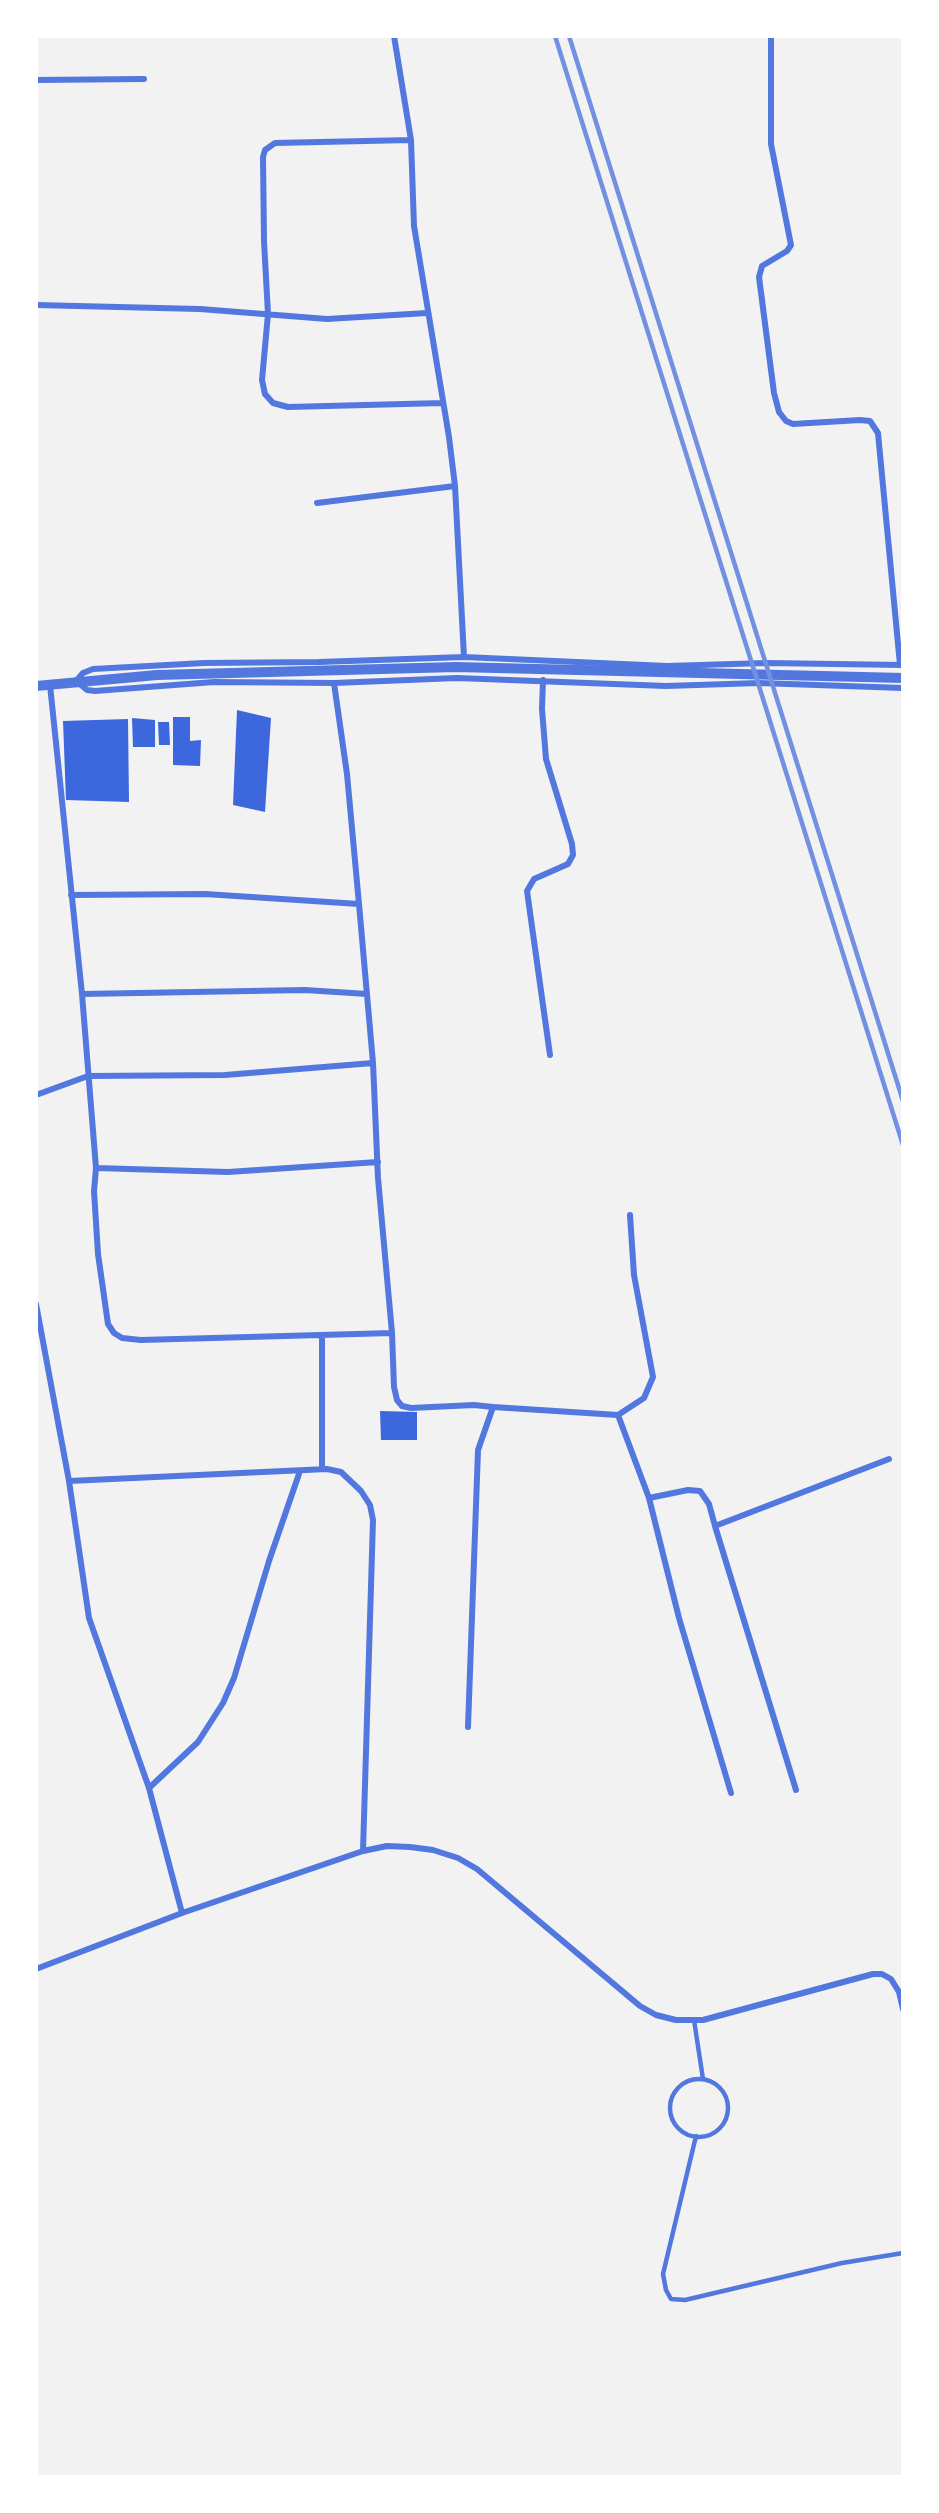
<!DOCTYPE html>
<style>
body{margin:0}
#map{position:relative;width:939px;height:2513px;overflow:hidden;background:#f2f2f2;font-family:Barlow,sans-serif}
canvas{display:block}
.frame{position:absolute;inset:0;border:38px solid #fff;pointer-events:none}
</style>
<div id="map">
<canvas width="939" height="2513"></canvas>
<div class="frame"></div>
</div>
<script>
const context = document.querySelector('canvas').getContext('2d');
context.lineJoin = 'round';
function fill(path, color) { context.fillStyle = color; context.fill(path, 'evenodd'); }
const shape = rows => new Path2D(rows.map(r => 'M' + r).join(''));
function strokePath(path, color, width, dash) { context.strokeStyle = color; context.lineWidth = width; context.lineCap = dash ? 'butt' : 'round'; context.setLineDash(dash || []); context.stroke(path); }
fill(shape([
 [237,710,271,718,265,812,233,805],
 [173,717,190,717,190,741,201,740,200,766,173,765],
 [132,718,155,720,155,747,133,747],
 [128,719,129,802,66,800,63,721],
 [158,722,169,722,170,745,159,745],
 [380,1411,417,1412,417,1440,381,1440]
]), '#3d67dc');
strokePath(shape([
 [694,2020,703,2079],
 '670 2108a29 29 0 1 1 58 0a29 29 0 1 1-58 0Z',
 [696,2136,663,2274,666,2290,671,2299,685,2300,842,2263,903,2253]
]), '#5277de', 4.5);
strokePath(shape([
 [394,36,411,140,414,226,449,437,455,486,464,657],
 [771,36,771,144,791,245,787,251,762,266,759,277,774,393,779,412,786,421,793,424,860,420,870,421,878,433,900,665],
 [36,80,144,79],
 [411,140,275,143,265,150,263,157,264,241,268,314,262,380,265,394,273,403,288,407,443,403],
 [36,305,200,309,327,319,427,313],
 [317,503,455,486],
 [903,665,766,663,667,666,464,657,319,662,204,663,93,669,83,673,76,681,87,690,95,691,214,682,334,683,457,678,666,686,759,683,903,688],
 [543,680,542,709,546,759,572,844,573,855,568,864,534,879,527,891,550,1055],
 [50,685,82,994,96,1168,94,1191,98,1254,108,1324,114,1333,122,1338,141,1340,392,1333,378,1178,373,1063,359,904,347,774,334,683],
 [71,895,205,894,359,904],
 [82,994,305,990,367,994],
 [36,1095,88,1076,225,1075,373,1063],
 [96,1168,228,1172,378,1162],
 [36,1304,69,1481,89,1618,149,1788,182,1913],
 [392,1333,394,1387,397,1400,402,1406,411,1408,474,1405,493,1407,478,1450,468,1727],
 [493,1407,618,1415,649,1498,688,1490,700,1491,709,1504,715,1526,889,1459],
 [618,1415,644,1398,653,1377,634,1275,630,1215],
 [322,1469,322,1335],
 [69,1481,327,1469,341,1472,361,1491,370,1505,373,1520,363,1851],
 [649,1498,679,1618,731,1793],
 [715,1526,796,1790],
 [149,1788,198,1742,223,1703,234,1678,269,1561,300,1471],
 [36,1969,182,1913,363,1851,387,1846,410,1847,433,1850,458,1858,477,1869,640,2006,656,2015,676,2020,703,2020,873,1974,882,1974,891,1979,899,1992,903,2009]
]), '#5277de', 6);
strokePath(shape([
 [36,686,157,675,456,667,903,678]
]), '#5277de', 10);
strokePath(shape([
 [555,36,903,1145],
 [569,36,903,1101]
]), '#7290e2', 4.5);
</script>
